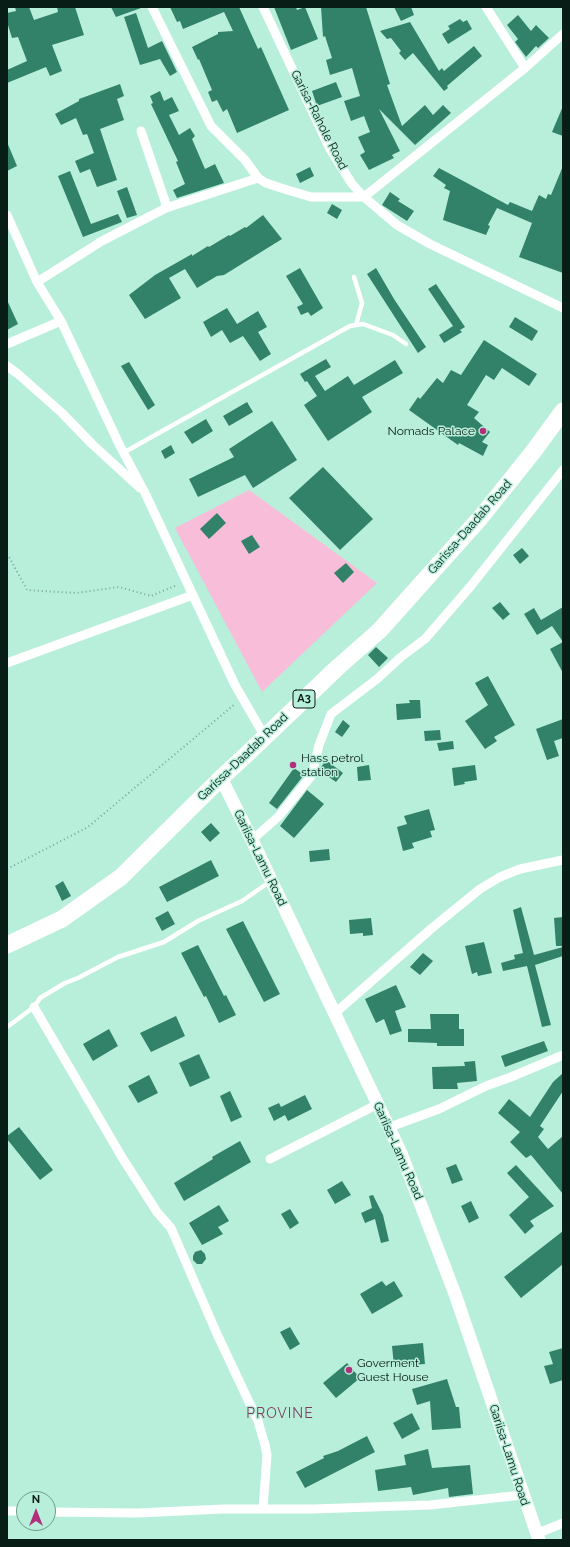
<!DOCTYPE html>
<style>
body{margin:0}
#map{position:relative;width:570px;height:1547px;overflow:hidden;background:#b8efdb;font-family:Raleway,sans-serif}
canvas{display:block}
.frame{position:absolute;inset:0;border:8px solid #071d16;pointer-events:none}
.north{position:absolute;left:16px;top:1491px;width:40px;height:40px;box-sizing:border-box;background:#b8efdb;border:1px solid #719b8c;border-radius:50%;rotate:0deg;font-size:11px;font-weight:700;line-height:16px;text-align:center;color:#071d16}
.north::after{content:'';display:block;margin:auto;width:14px;height:18px;background:#b2307b;clip-path:polygon(50% 0,100% 100%,50% 72%,0 100%)}
</style>
<div id="map">
<canvas width="570" height="1547"></canvas>
<div class="frame"></div>
<div class="north">N</div>
</div>
<script>
const context = document.querySelector('canvas').getContext('2d');
context.lineJoin = 'round';
function fill(path, color) { context.fillStyle = color; context.fill(path, 'evenodd'); }
const shape = rows => new Path2D(rows.map(r => 'M' + r).join(''));
function strokePath(path, color, width, dash) { context.strokeStyle = color; context.lineWidth = width; context.lineCap = dash ? 'butt' : 'round'; context.setLineDash(dash || []); context.stroke(path); }
function write(font, color, halo, rows, align = 'center') {
  context.font = font + ' Raleway,sans-serif'; context.lineWidth = 3; context.setLineDash([]); context.textBaseline = 'middle'; context.strokeStyle = halo; context.fillStyle = color; for (const [text, x, y, turn = 0] of rows) {
    context.save(); context.translate(x, y); context.rotate((+turn || 0) * Math.PI / 180); context.textAlign = isNaN(turn) ? turn : align; if (halo) context.strokeText(text, 0, 0); context.fillText(text, 0, 0); context.restore();
  }
}
fill(shape([
 [249,490,377,583,262,692,175,528]
]), '#f8bdd8');
fill(shape([
 [15,7,29,7,34,20,58,12,57,7,75,7,84,35,52,45,62,71,50,76,46,67,7,83,7,70,27,61,18,37,12,38,7,22,7,13,16,11],
 [111,7,140,7,141,8,116,17],
 [170,7,239,7,258,49,261,47,289,110,237,133,227,109,223,112,217,100,212,102,208,92,212,90,199,59,198,60,192,47,218,34,218,32,233,31,224,12,183,29,180,21,177,22],
 [274,7,296,7,297,10,305,7,318,39,291,50],
 [321,7,366,7,390,84,387,85,402,126,425,105,433,115,443,105,451,113,415,145,379,109,400,151,392,155,394,158,369,170,360,155,365,152,358,137,370,132,364,116,351,121,344,101,360,96,352,68,330,75,326,60,332,58,325,36,323,37],
 [394,7,411,7,414,15,401,21],
 [136,13,148,48,162,41,177,72,170,76,160,59,140,65,124,17],
 [518,15,531,31,536,25,549,38,538,48,536,46,526,57,515,42,518,39,507,25],
 [460,19,463,22,467,20,472,29,448,44,442,34,450,29,448,26],
 [410,22,439,71,442,68,444,71,474,46,482,56,447,86,448,88,444,91,413,53,405,60,399,53,401,51,391,38,387,39,380,31],
 [336,82,342,97,317,106,312,91],
 [120,84,124,96,117,99,124,120,100,129,117,180,97,187,90,169,80,173,75,161,94,153,87,134,83,135,76,118,61,125,55,114,79,101,79,99],
 [160,91,164,101,172,97,179,111,169,115,179,135,190,128,195,136,192,139,205,169,215,164,224,183,177,198,173,190,185,184,176,162,178,161,151,104,153,103,150,96],
 [563,106,563,136,552,132],
 [7,142,17,166,7,171],
 [563,166,563,273,519,257,532,223,497,208,488,225,490,226,486,235,443,220,450,191,444,188,446,185,433,176,439,168,508,205,510,202,532,211,539,195,546,199,548,194,551,195],
 [310,167,314,176,300,183,296,174],
 [70,171,91,224,118,214,122,222,83,237,58,176],
 [127,187,137,215,127,218,117,191],
 [390,192,400,199,398,201,414,211,407,221,382,205],
 [332,204,342,210,337,219,327,213],
 [263,215,282,239,224,275,217,276,197,288,185,269,169,278,181,298,145,319,129,295,155,275,192,254,192,256,208,246,209,247,229,235,230,236,245,227,246,228],
 [300,268,323,308,311,316,308,312,301,315,297,307,303,304,286,276],
 [376,268,394,299,426,347,418,353,367,274],
 [436,284,465,327,460,330,462,332,444,343,439,335,453,326,428,289],
 [7,300,18,324,7,330],
 [227,308,237,324,258,311,267,327,258,332,271,354,260,361,243,336,230,343,222,330,211,337,203,322],
 [515,317,538,331,532,341,509,327],
 [484,340,537,374,529,386,502,368,494,380,486,375,467,405,479,412,474,418,490,432,482,442,488,445,483,456,459,443,458,445,409,410,418,397,420,399,437,378,443,383,451,370,461,375],
 [326,359,331,367,315,376,325,391,348,376,354,385,395,360,403,373,362,397,372,412,328,441,304,405,317,396,307,381,305,382,300,374],
 [129,362,155,405,148,410,121,366],
 [247,402,253,412,229,426,223,416],
 [206,419,213,431,192,444,184,432],
 [272,421,297,460,253,488,245,475,198,497,189,479,234,457,229,449],
 [171,445,175,453,165,459,161,451],
 [323,467,373,519,340,550,289,498],
 [217,513,226,523,209,539,200,529],
 [252,535,260,547,249,554,241,541],
 [522,548,529,556,520,564,513,555],
 [346,563,354,572,343,583,334,573],
 [500,602,510,614,503,620,492,608],
 [563,607,563,673,550,649,563,642,552,626,537,635,524,614,534,608,541,620],
 [376,647,388,658,379,667,368,655],
 [488,676,515,725,494,737,497,741,485,749,465,721,488,705,475,683],
 [409,700,420,700,421,718,397,720,396,704,410,703],
 [563,719,563,738,554,741,559,756,547,760,536,729],
 [343,720,350,726,342,737,335,732],
 [440,730,441,740,425,741,424,731],
 [453,741,454,749,439,751,437,743],
 [326,760,343,773,336,782,319,770],
 [369,765,371,780,358,781,357,767],
 [475,765,477,780,464,782,465,784,454,786,452,768],
 [294,768,304,775,277,809,269,803],
 [307,790,324,804,294,838,280,826],
 [429,809,435,830,430,831,432,837,412,843,414,848,403,851,397,827,407,824,404,816],
 [211,823,220,833,210,842,201,832],
 [329,849,330,860,310,862,309,851],
 [211,860,219,876,167,902,159,887],
 [63,881,71,896,62,901,55,886],
 [521,907,534,955,563,947,563,956,535,965,551,1025,542,1027,527,966,503,971,501,963,515,959,514,955,523,953,513,910],
 [168,911,175,924,162,931,155,918],
 [563,917,563,946,556,946,554,918],
 [371,918,373,935,363,936,363,933,350,934,349,920],
 [243,921,280,994,264,1002,226,929],
 [484,942,492,973,478,976,477,972,472,974,465,946],
 [198,945,224,996,226,995,236,1015,219,1023,206,996,204,997,181,953],
 [423,953,433,961,420,975,410,967],
 [396,985,406,1007,395,1011,402,1031,390,1035,384,1019,376,1023,365,999],
 [430,1014,459,1014,459,1029,464,1029,464,1046,437,1046,437,1043,408,1042,408,1029,431,1029],
 [176,1016,185,1036,151,1052,140,1033],
 [109,1029,118,1046,93,1061,83,1044],
 [544,1041,548,1051,505,1067,501,1056],
 [199,1054,210,1078,190,1087,179,1063],
 [475,1061,477,1081,457,1083,458,1089,433,1089,432,1067,465,1066,464,1062],
 [563,1073,563,1091,540,1126,544,1129,538,1137,548,1149,563,1136,563,1194,531,1155,526,1158,510,1142,520,1132,498,1113,509,1099,530,1117,553,1082],
 [149,1075,158,1093,138,1103,128,1086],
 [230,1091,242,1117,231,1122,220,1096],
 [305,1095,312,1109,288,1121,285,1115,274,1121,268,1108,279,1103,281,1107],
 [19,1127,53,1170,40,1180,7,1139,7,1136],
 [240,1141,251,1162,184,1201,174,1183,213,1159,212,1157],
 [456,1164,463,1180,452,1184,446,1168],
 [516,1165,554,1206,530,1221,534,1226,525,1234,509,1215,529,1197,507,1173],
 [342,1181,351,1195,335,1204,327,1190],
 [373,1195,383,1215,389,1241,381,1243,375,1219,365,1223,361,1213,372,1208,369,1196],
 [471,1201,479,1218,469,1223,461,1206],
 [219,1205,229,1221,218,1227,223,1234,202,1245,189,1223],
 [290,1209,299,1223,290,1229,281,1214],
 [563,1231,563,1264,521,1298,504,1277],
 [201,1250,205,1254,206,1259,202,1264,197,1264,193,1260,193,1256,195,1252],
 [382,1281,386,1286,394,1281,403,1296,372,1314,360,1294],
 [290,1327,300,1344,290,1350,280,1332],
 [423,1343,425,1364,394,1366,392,1346],
 [563,1348,563,1380,550,1384,544,1366,553,1364,549,1352],
 [347,1363,360,1378,336,1398,323,1383],
 [447,1379,456,1407,459,1407,461,1428,432,1430,430,1401,417,1405,412,1389],
 [412,1413,420,1429,402,1439,393,1423],
 [367,1436,375,1452,305,1488,296,1472,324,1458,323,1456,338,1451],
 [428,1449,432,1468,470,1465,473,1494,449,1497,448,1488,413,1495,411,1487,378,1491,375,1470,406,1465,404,1455]
]), '#328169');
strokePath(shape([
 [7,556,8,555,27,590,76,593,119,587,151,596,177,585],
 [7,869,88,827,235,704]
]), '#7aa596', 2, [1, 3]);
strokePath(shape([
 [354,277,362,303,356,325],
 [123,453,350,326,363,324,393,335,406,344],
 [7,1027,34,1007,40,998,65,983,78,978,118,957,164,942,198,921,242,901,271,881]
]), '#fff', 4.5);
strokePath(shape([
 [152,7,211,126,245,160,258,178,266,183,281,188,311,197,364,197,525,68,563,34],
 [263,7,330,149,352,184,364,197,397,225,430,244,563,308],
 [486,7,525,68],
 [166,208,258,178],
 [7,215,37,282,61,321,120,446,145,493,235,685,265,737],
 [37,282,102,241,166,208,165,201,141,131],
 [7,344,61,321],
 [7,366,18,374,62,413,92,444,140,488],
 [7,663,193,595],
 [252,840,279,816,312,775,319,745,331,714,377,679,401,657,425,639,470,587,563,470],
 [34,1007,123,1159,157,1212,171,1228,217,1334,258,1421,265,1445,267,1455,263,1509],
 [334,1014,432,928,480,889,500,877,520,869,563,860],
 [390,1127,439,1109,486,1086,511,1077,563,1055],
 [270,1159,378,1104],
 [7,1511,24,1511],
 [48,1512,138,1513,223,1509,313,1509,430,1505,522,1495],
 [536,1534,563,1523]
]), '#fff', 9);
strokePath(shape([
 [221,778,252,840,401,1153,455,1294,539,1540]
]), '#fff', 13);
strokePath(shape([
 [7,945,62,919,121,877,221,778,246,755,337,668,380,630,481,517,533,452,563,411]
]), '#fff', 17);
for (const [x, y, r, color] of [
 [483,431,4,"#b2307b"],
 [293,765,4,"#b2307b"],
 [349,1370,4,"#b2307b"]
]) { const dot = new Path2D(); dot.arc(x, y, r, 0, 2 * Math.PI); context.fillStyle = color; context.fill(dot); strokePath(dot, '#b8efdb', 1.5); }
for (const [x, y, w] of [
 [304,699,22]
]) { const box = new Path2D(); box.roundRect(x - w / 2, y - 9, w, 18, 3); context.fillStyle = '#b8efdb'; context.fill(box); strokePath(box, '#071d16', 1); }
write('bold 11px', '#071d16', null, [
 ["A3",304,699]
]);
write('12px', '#071d16', '#b8efdb', [
 ["Garisa-Rahole Road",319,120,63],
 ["Garissa-Daadab Road",470,527,-49],
 ["Garissa-Daadab Road",243,757,-44],
 ["Gariisa-Lamu Road",260,858,64],
 ["Gariisa-Lamu Road",398,1151,66],
 ["Gariisa-Lamu Road",509,1455,72]
]);
write('12px', '#071d16', '#b8efdb', [
 ["Nomads Palace",475,431,"right"],
 ["Hass petrol",301,758],
 ["station",301,772],
 ["Goverment",357,1363],
 ["Guest House",357,1377]
], 'left');
context.letterSpacing = '1px';
write('14px', '#7d3b5d', '#b8efdb', [
 ["PROVINE",280,1414]
]);
context.letterSpacing = '0px';
</script>
